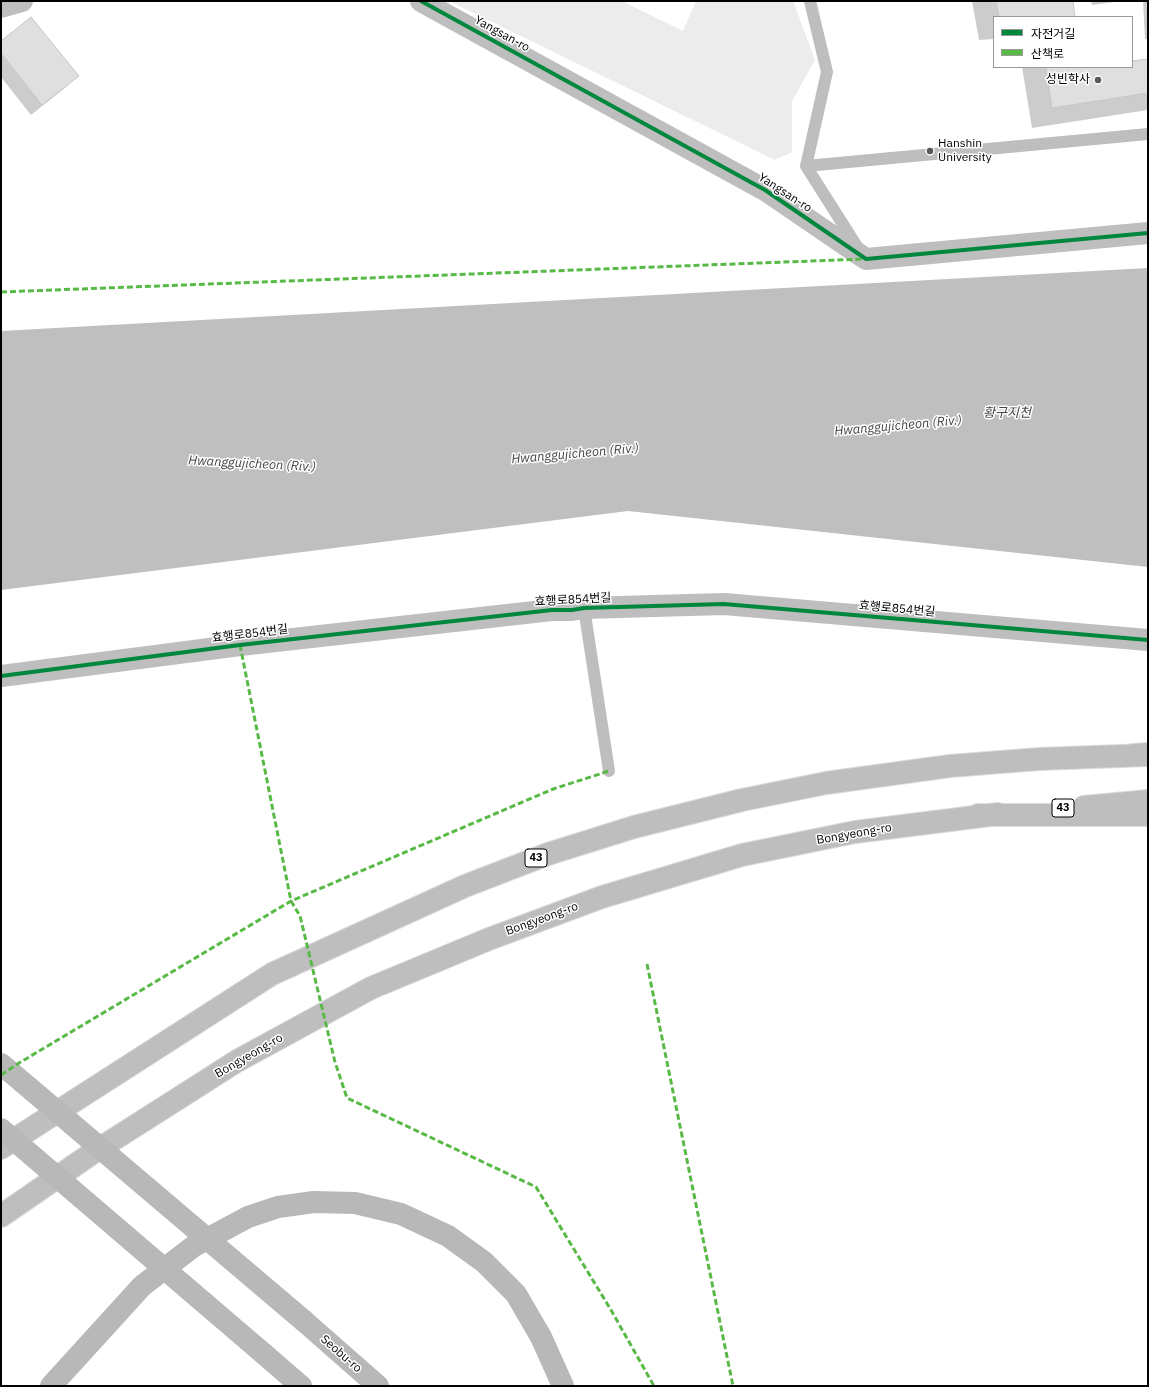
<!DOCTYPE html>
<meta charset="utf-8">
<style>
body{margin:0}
#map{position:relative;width:1149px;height:1387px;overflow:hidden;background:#fff;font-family:"IBM Plex Sans","Noto Sans KR",sans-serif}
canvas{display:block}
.frame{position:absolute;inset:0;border:2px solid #000;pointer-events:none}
.legend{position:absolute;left:993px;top:16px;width:140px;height:52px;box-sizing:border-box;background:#fff;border:1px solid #999;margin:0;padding:5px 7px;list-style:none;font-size:12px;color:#000}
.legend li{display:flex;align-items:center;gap:8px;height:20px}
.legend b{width:20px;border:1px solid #999}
</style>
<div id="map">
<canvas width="1149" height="1387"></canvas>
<div class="frame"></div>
<ul class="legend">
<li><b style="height:5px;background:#00873e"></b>자전거길</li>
<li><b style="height:5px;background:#58b947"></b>산책로</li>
</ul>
</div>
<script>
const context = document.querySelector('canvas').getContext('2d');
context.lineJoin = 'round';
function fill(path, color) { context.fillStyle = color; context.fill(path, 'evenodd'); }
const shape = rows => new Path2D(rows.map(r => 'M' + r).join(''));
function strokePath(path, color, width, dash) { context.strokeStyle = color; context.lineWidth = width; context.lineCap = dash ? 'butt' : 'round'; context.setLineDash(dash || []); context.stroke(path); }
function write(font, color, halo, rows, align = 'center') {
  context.font = font + ' "IBM Plex Sans","Noto Sans KR",sans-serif'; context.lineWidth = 3; context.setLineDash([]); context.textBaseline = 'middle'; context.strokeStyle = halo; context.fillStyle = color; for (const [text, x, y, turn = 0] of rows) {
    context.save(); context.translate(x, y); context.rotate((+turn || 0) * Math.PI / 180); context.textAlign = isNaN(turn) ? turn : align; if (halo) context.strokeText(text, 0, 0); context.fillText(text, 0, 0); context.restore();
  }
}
fill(shape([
 [449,1,622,1,683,31,696,1,793,1,815,60,792,101,792,152,775,160]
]), '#ececec');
fill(shape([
 [1148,268,1148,567,628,511,1,590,1,331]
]), '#bfbfbf');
fill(shape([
 [972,1,1072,1,1074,17,994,17,994,39,979,40],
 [1091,1,1121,1,1092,5],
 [1143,1,1148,1,1148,39,1145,39],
 [1,42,77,76,66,87,31,115,1,77],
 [1148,60,1148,110,1032,128,1022,67,1132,67,1132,62]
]), '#0003');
const building = shape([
 [996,1,1073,1,1075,17,999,17,996,1],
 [31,17,79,76,42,105,1,53,1,41,31,17],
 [1148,59,1148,93,1052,108,1046,67,1132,67,1132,61,1148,59]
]);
fill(building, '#dfdfdf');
strokePath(building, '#c7c7c7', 1);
const trunk = shape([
 [1084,807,1148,801],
 [1,1148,272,974,465,886,548,854,634,827,742,800,826,783,950,766,1039,759,1148,755],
 [1,1216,91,1154,237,1061,371,988,489,939,602,897,742,855,855,832,998,814]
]);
const motorway = shape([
 [1134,755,1148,754],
 [978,815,1148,815]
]);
strokePath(trunk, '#dbdbdb', 24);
strokePath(motorway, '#dbdbdb', 24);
strokePath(shape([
 [810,1,827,72,806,166,858,248],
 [806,166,1148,134],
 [584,608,609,771]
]), '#bebebe', 12);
strokePath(shape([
 [421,1,765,190,866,259,1148,233],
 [1,7,22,1],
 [1,676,240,645,552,610,572,610,584,608,724,604,1148,640]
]), '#bebebe', 22);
strokePath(shape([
 [304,1321,378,1386],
 [264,1354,301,1386],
 [51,1386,142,1286,194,1246,248,1217,278,1207,314,1202,355,1203,401,1214,448,1236,484,1262,516,1294,541,1337,563,1386]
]), '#b8b8b8', 22);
strokePath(trunk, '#bebebe', 22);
strokePath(motorway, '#bebebe', 22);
strokePath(shape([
 [1,1064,304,1321],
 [1,1129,264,1354]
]), '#b8b8b8', 22);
strokePath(shape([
 [1,292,864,259],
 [240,645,291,901,300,916,335,1062,347,1098,536,1187,611,1310,654,1386],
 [647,964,733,1386],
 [1,1075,19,1063,291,901,553,789,609,771]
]), '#58b947', 3, [6, 3]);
strokePath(shape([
 [421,1,765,190,866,259,1148,233],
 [1,676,240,645,552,610,572,610,584,608,724,604,1148,640]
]), '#00873e', 4);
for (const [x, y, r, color] of [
 [1098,80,4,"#595959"],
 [930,151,4,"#595959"]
]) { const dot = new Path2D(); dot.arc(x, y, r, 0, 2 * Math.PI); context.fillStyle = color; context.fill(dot); strokePath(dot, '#fff', 1.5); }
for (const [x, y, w] of [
 [1063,808,22],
 [536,858,22]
]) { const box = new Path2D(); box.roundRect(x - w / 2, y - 9, w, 18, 3); context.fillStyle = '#fff'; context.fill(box); strokePath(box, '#000', 1); }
write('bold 11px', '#000', null, [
 ["43",1063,808],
 ["43",536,858]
]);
write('12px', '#000', '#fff', [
 ["Yangsan-ro",502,34,29],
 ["Yangsan-ro",785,193,33],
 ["효행로854번길",573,600,-3],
 ["효행로854번길",897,609,5],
 ["효행로854번길",250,634,-7],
 ["Bongyeong-ro",854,834,-10],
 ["Bongyeong-ro",542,919,-20],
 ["Bongyeong-ro",249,1056,-30],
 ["Seobu-ro",341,1354,41]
]);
write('12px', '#000', '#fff', [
 ["성빈학사",1090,80],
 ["Hanshin",938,144,"left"],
 ["University",938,158,"left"]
], 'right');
write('italic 13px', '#444', '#fff', [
 ["황구지천",1007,413],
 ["Hwanggujicheon (Riv.)",898,426,-5],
 ["Hwanggujicheon (Riv.)",575,454,-5],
 ["Hwanggujicheon (Riv.)",252,464,3]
]);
</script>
